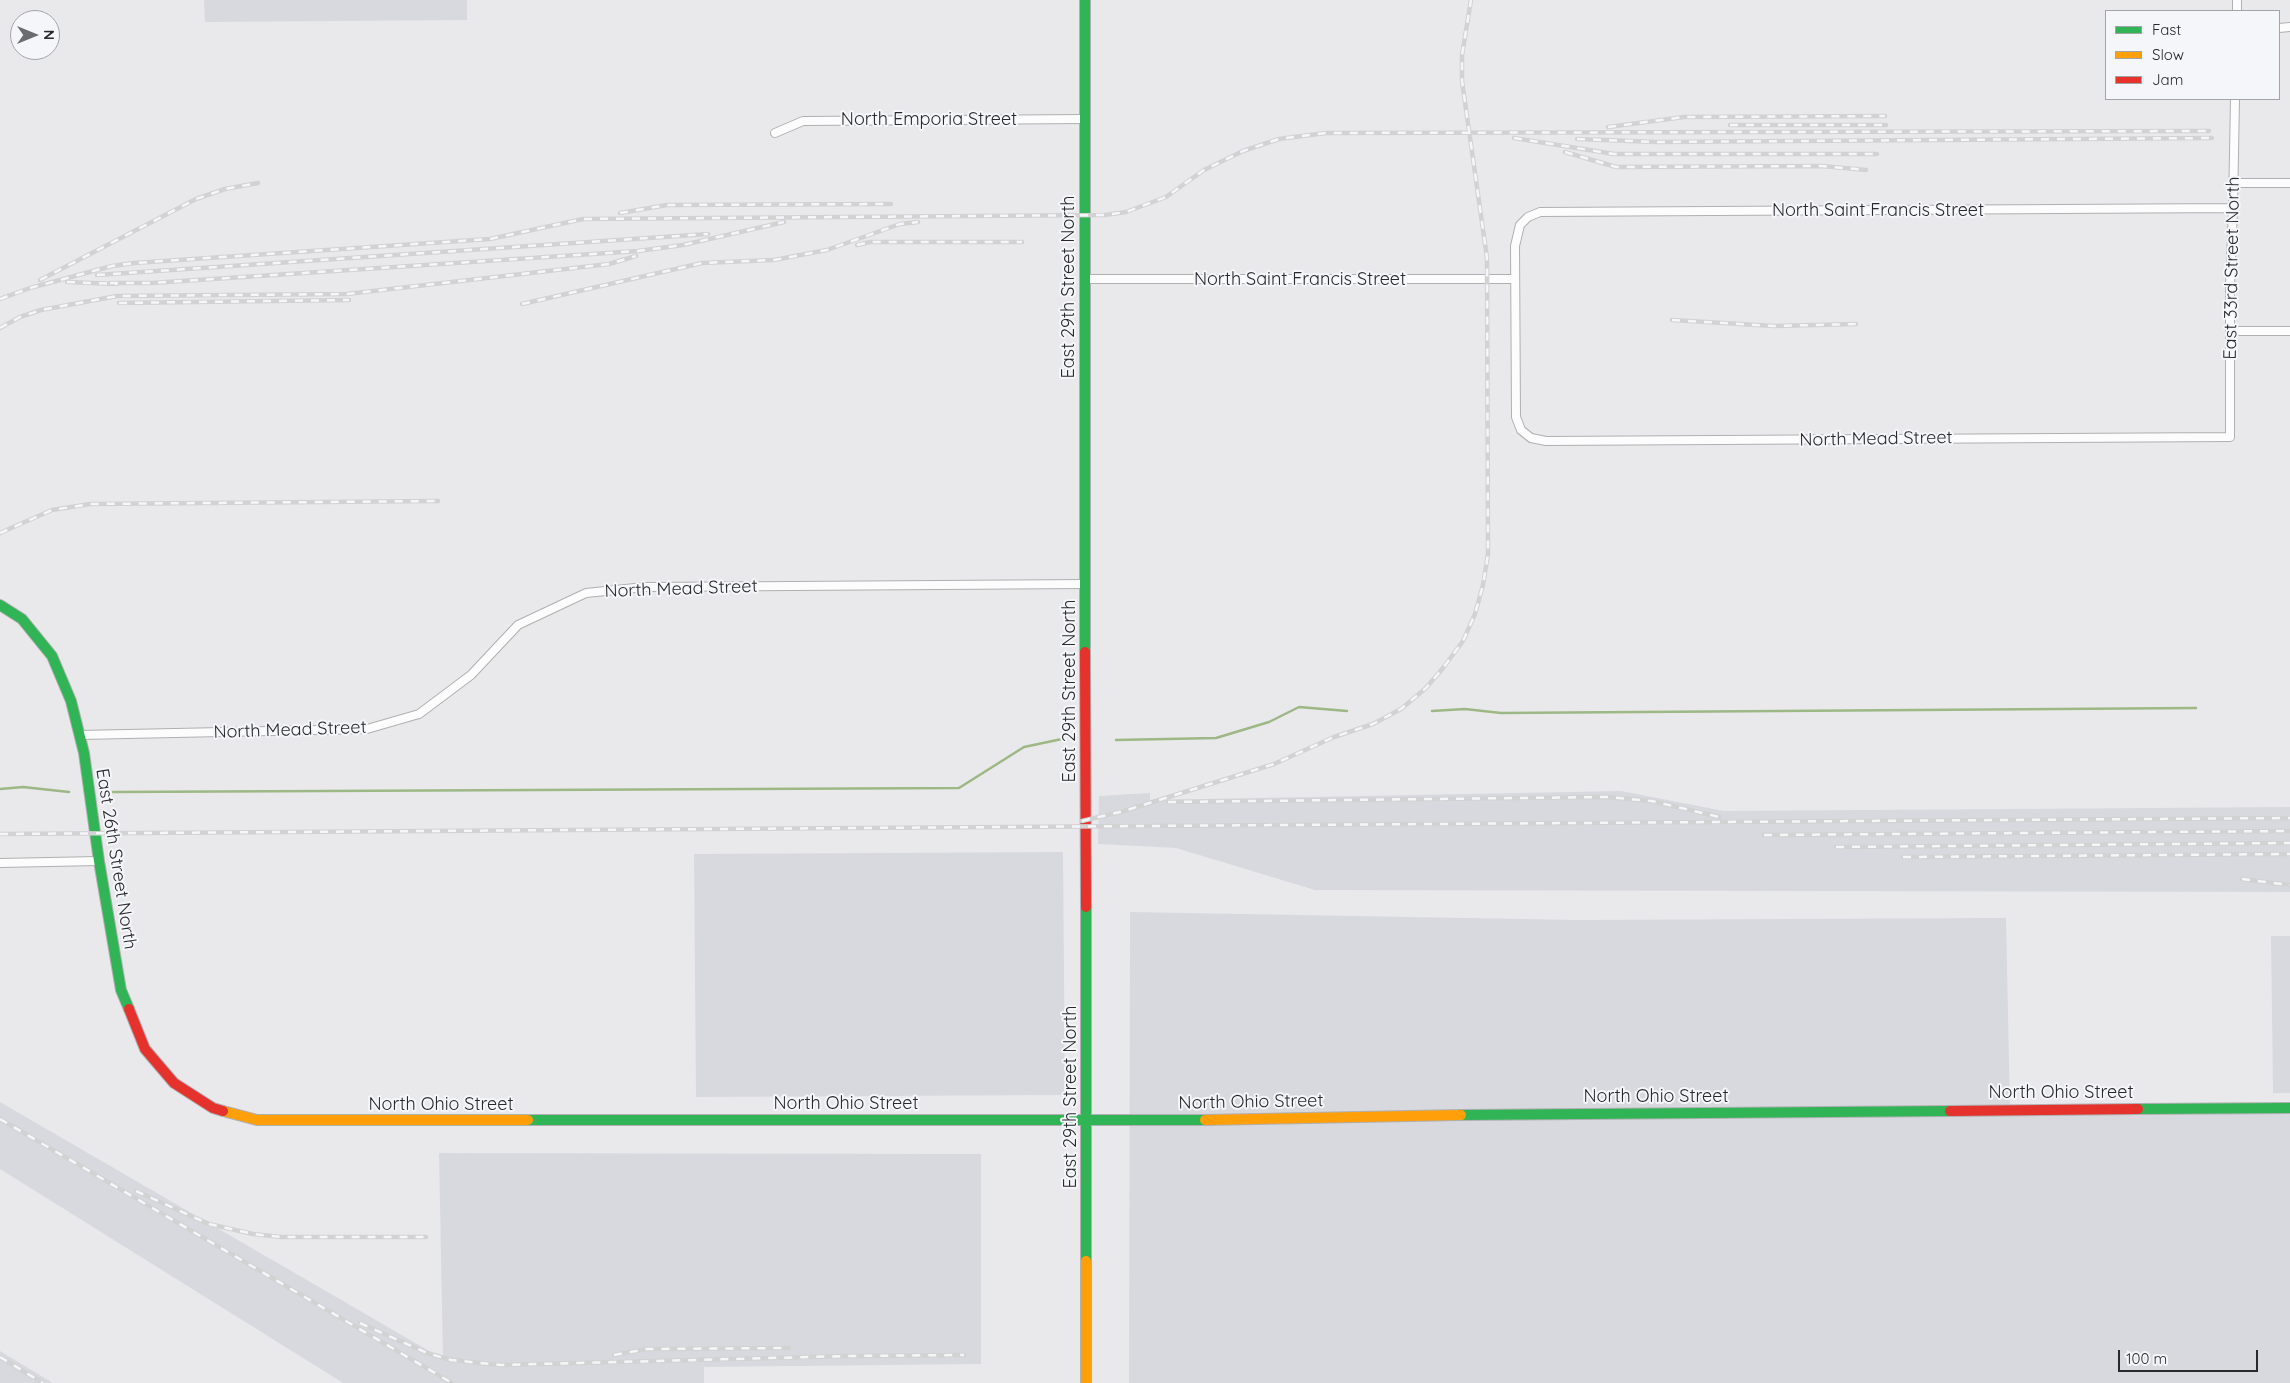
<!DOCTYPE html>
<style>
body{margin:0}
#map{position:relative;width:2290px;height:1383px;overflow:hidden;background:#e9e9ec;font-family:Quicksand,sans-serif}
canvas{display:block}
.legend{position:absolute;left:2105px;top:10px;width:175px;height:90px;box-sizing:border-box;background:#f5f6fa;border:1px solid #a3a4a7;margin:0;padding:6px 9px;list-style:none;font-size:15px;color:#29292b}
.legend li{display:flex;align-items:center;gap:10px;height:25px}
.legend b{width:25px;border:1px solid #a3a4a7}
.north{position:absolute;left:10px;top:10px;width:50px;height:50px;box-sizing:border-box;background:#f5f6fa;border:1px solid #a3a4a7;border-radius:50%;rotate:90deg;font-size:14px;font-weight:700;line-height:20px;text-align:center;color:#29292b}
.north::after{content:'';display:block;margin:auto;width:18px;height:22px;background:#6c6c6f;clip-path:polygon(50% 0,100% 100%,50% 72%,0 100%)}
.scale{position:absolute;left:2118px;top:1350px;width:140px;height:22px;box-sizing:border-box;border:2px solid #29292b;border-top:0;padding-left:6px;font-size:15px;line-height:18px;white-space:nowrap;color:#29292b;-webkit-text-stroke:4px #f5f6fa;paint-order:stroke}
</style>
<div id="map">
<canvas width="2290" height="1383"></canvas>
<ul class="legend">
<li><b style="height:6px;background:#30b455"></b>Fast</li>
<li><b style="height:6px;background:#ff9f0a"></b>Slow</li>
<li><b style="height:6px;background:#e5322d"></b>Jam</li>
</ul>
<div class="north">N</div>
<div class="scale">100 m</div>
</div>
<script>
const context = document.querySelector('canvas').getContext('2d');
context.lineJoin = 'round';
function fill(path, color) { context.fillStyle = color; context.fill(path, 'evenodd'); }
const shape = rows => new Path2D(rows.map(r => 'M' + r).join(''));
function strokePath(path, color, width, dash) { context.strokeStyle = color; context.lineWidth = width; context.lineCap = dash ? 'butt' : 'round'; context.setLineDash(dash || []); context.stroke(path); }
function write(font, color, halo, rows, align = 'center') {
  context.font = font + ' Quicksand,sans-serif'; context.lineWidth = 4; context.setLineDash([]); context.textBaseline = 'middle'; context.strokeStyle = halo; context.fillStyle = color; for (const [text, x, y, turn = 0] of rows) {
    context.save(); context.translate(x, y); context.rotate((+turn || 0) * Math.PI / 180); context.textAlign = isNaN(turn) ? turn : align; if (halo) context.strokeText(text, 0, 0); context.fillText(text, 0, 0); context.restore();
  }
}
fill(shape([
 [204,0,467,0,467,20,205,22],
 [1621,791,1724,811,2290,807,2290,892,1315,890,1176,848,1098,844,1099,796,1150,793,1150,800],
 [1063,852,1065,1095,696,1097,694,854],
 [1130,912,1578,920,2006,918,2010,1109,2290,1108,2290,1383,1129,1383],
 [2271,936,2290,936,2290,1093,2273,1093],
 [0,1102,443,1359,439,1153,981,1154,981,1364,704,1367,704,1383,343,1383,0,1169],
 [0,1351,53,1383,0,1383]
]), '#d8d9df');
strokePath(shape([
 [1432,711,1465,709,1501,713,2196,708],
 [1116,740,1216,738,1269,722,1299,707,1347,711],
 [0,789,23,787,69,792],
 [113,792,959,788,1024,747,1062,739]
]), '#9db785', 2.5);
const street = shape([
 [2237,11,2237,0],
 [2279,28,2290,27],
 [775,133,803,121,1085,119],
 [2233,183,2290,183],
 [2233,208,1540,212,1528,217,1520,225,1515,246,1516,417,1521,430,1531,438,1546,441,2230,437,2230,286,2233,208,2235,99],
 [1085,279,1515,279],
 [2230,331,2290,331],
 [79,735,367,729,419,714,471,675,518,625,586,593,645,587,1086,584],
 [0,863,99,861]
]);
const fast = shape([
 [1085,0,1085,652],
 [0,605,22,619,52,656,71,701,84,753,99,861,121,990,129,1009],
 [1086,907,1086,1261],
 [2138,1109,2290,1108],
 [1461,1115,1950,1111],
 [528,1120,1205,1120]
]);
const slow = shape([
 [223,1111,257,1120,528,1120],
 [1205,1120,1461,1115],
 [1086,1261,1086,1383]
]);
const jam = shape([
 [1085,652,1086,907],
 [129,1009,145,1049,174,1083,213,1108,223,1111],
 [1950,1111,2138,1109]
]);
strokePath(street, '#b0b0b2', 10);
strokePath(fast, '#b0b0b2', 12);
strokePath(slow, '#b0b0b2', 12);
strokePath(jam, '#b0b0b2', 12);
strokePath(street, '#fcfcfc', 8);
strokePath(fast, '#30b455', 10);
strokePath(slow, '#ff9f0a', 10);
strokePath(jam, '#e5322d', 10);
const rail = shape([
 [1730,125,1886,125],
 [1608,127,1684,117,1885,116],
 [1514,138,1614,154,1877,154],
 [1577,139,1657,142,2212,138],
 [1565,152,1616,167,1822,166,1866,170],
 [620,213,667,205,891,204],
 [857,245,870,242,1022,242],
 [97,275,708,234],
 [40,280,196,199,225,189,258,183],
 [67,282,117,284],
 [110,283,152,283,638,251,683,245,784,222],
 [0,299,30,288,112,266,134,263,490,239,583,219,1105,215,1126,212,1166,197,1204,170,1243,151,1279,139,1326,133,2209,131],
 [119,303,349,300],
 [522,304,702,263,774,260,827,250,900,224,918,222],
 [1672,320,1774,326,1856,324],
 [0,328,20,317,41,310,117,296,347,294,609,264,636,256],
 [0,533,52,510,90,504,438,501],
 [1168,802,1607,797,1652,801,1719,817],
 [1082,821,1124,811,1274,764,1334,737,1373,724,1401,709,1426,688,1443,668,1463,641,1475,614,1483,585,1488,554,1487,258,1462,81,1462,55,1471,0],
 [0,834,2290,818],
 [1764,835,2290,831],
 [1836,847,2290,843],
 [1903,857,2290,854],
 [2242,879,2290,885],
 [0,1119,452,1383],
 [136,1191,209,1224,253,1234,281,1237,426,1237],
 [360,1323,427,1353,451,1360,501,1365,847,1356,964,1355],
 [614,1355,647,1349,789,1348],
 [0,1357,43,1383]
]);
strokePath(rail, '#d2d2d3', 4.5);
strokePath(rail, '#f5f6fa', 2.5, [8]);
write('18px', '#29292b', '#f5f6fa', [
 ["North Emporia Street",929,120],
 ["North Saint Francis Street",1878,211],
 ["East 33rd Street North",2232,268,-89],
 ["North Saint Francis Street",1300,280],
 ["East 29th Street North",1069,287,-90],
 ["North Mead Street",1876,439,-1],
 ["North Mead Street",681,589,-2],
 ["East 29th Street North",1070,691,-90],
 ["North Mead Street",290,730,-2],
 ["East 26th Street North",116,859,81],
 ["North Ohio Street",2061,1093],
 ["East 29th Street North",1071,1097,-90],
 ["North Ohio Street",1656,1097],
 ["North Ohio Street",1251,1102,-1],
 ["North Ohio Street",846,1104],
 ["North Ohio Street",441,1105]
]);
</script>
